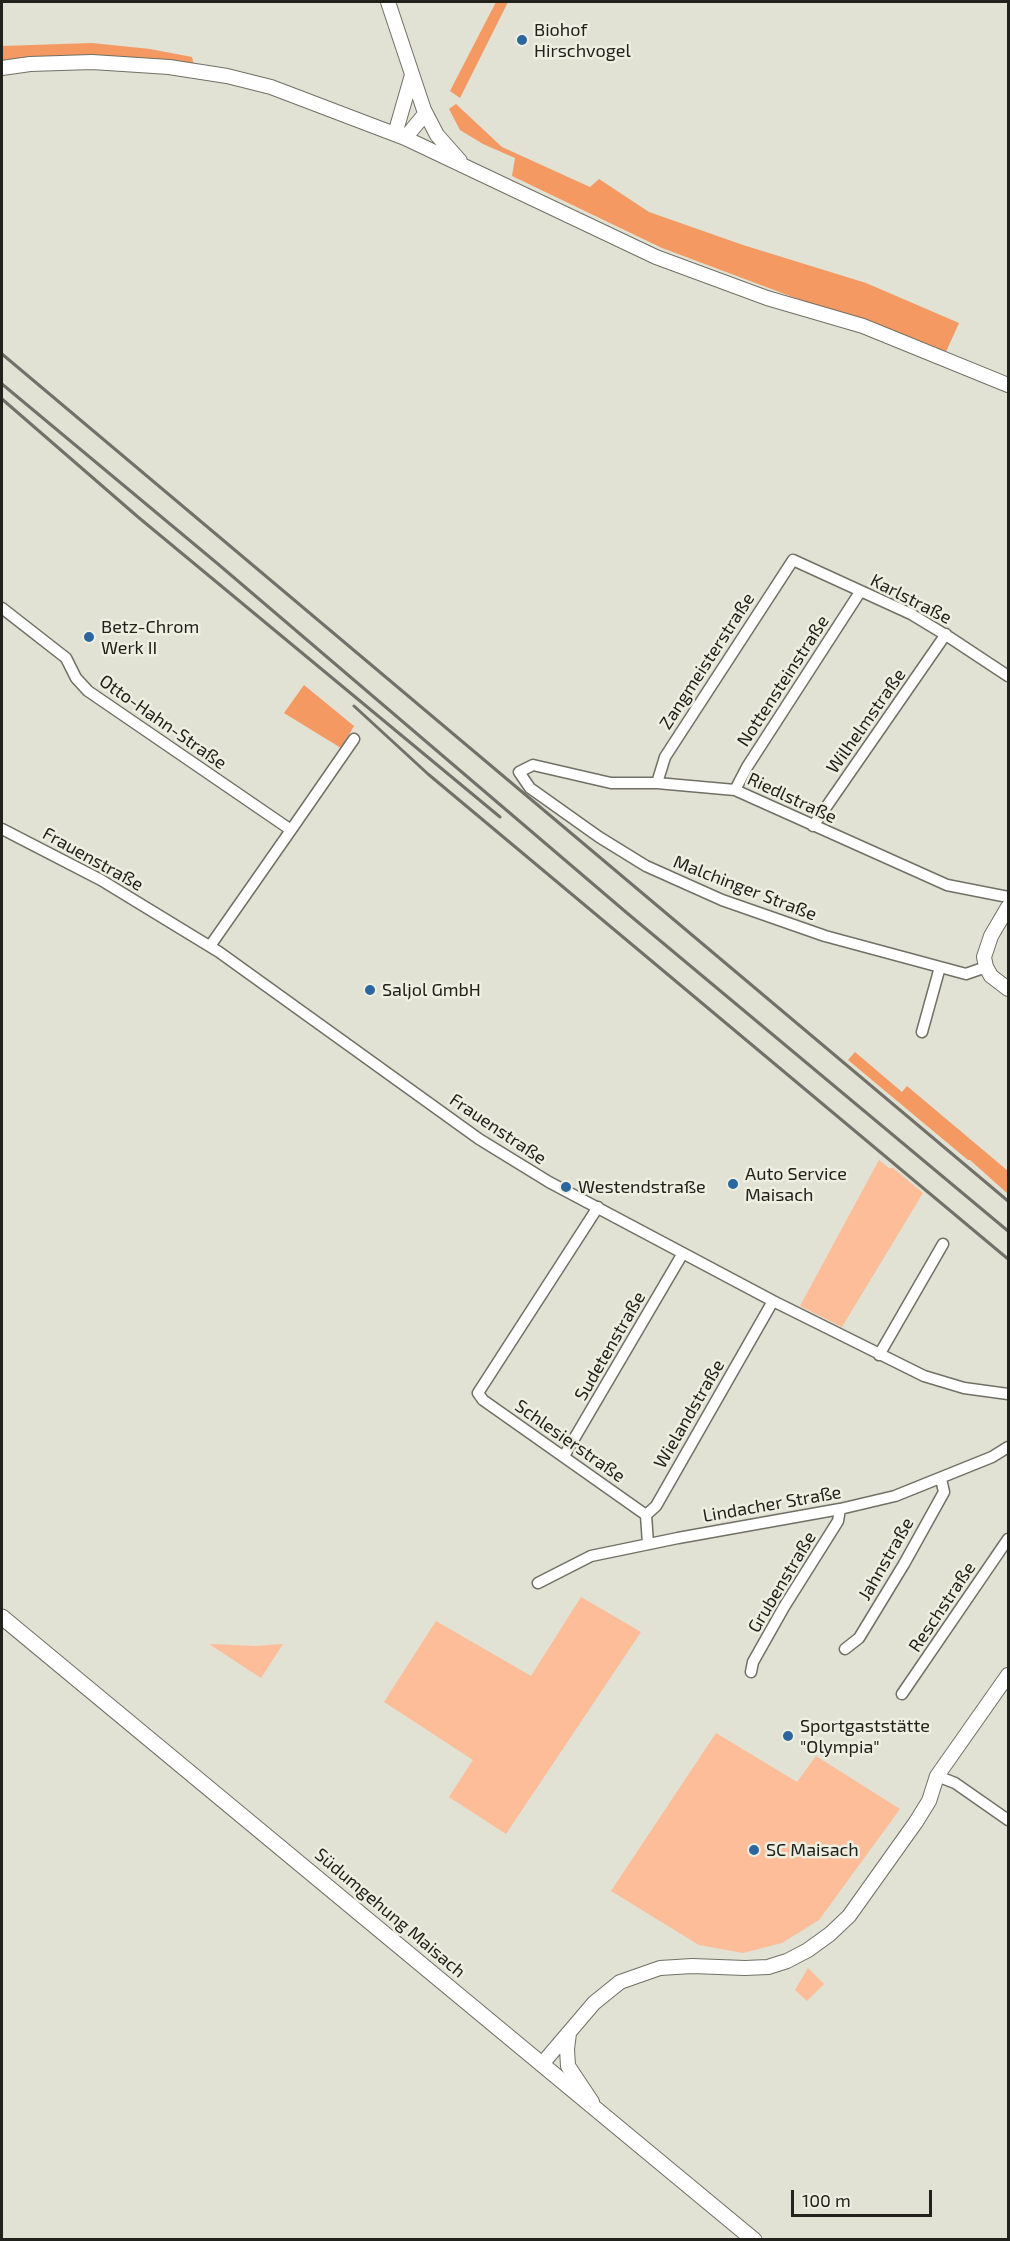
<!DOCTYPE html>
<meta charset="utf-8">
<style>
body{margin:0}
#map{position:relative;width:1010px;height:2241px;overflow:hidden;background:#e1e1d4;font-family:"Exo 2",sans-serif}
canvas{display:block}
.frame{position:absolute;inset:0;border:3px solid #22221d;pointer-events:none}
.scale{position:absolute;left:791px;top:2190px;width:141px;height:27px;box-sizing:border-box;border:3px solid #22221d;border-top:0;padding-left:8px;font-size:18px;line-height:21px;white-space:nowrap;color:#22221d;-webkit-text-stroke:4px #eeefe1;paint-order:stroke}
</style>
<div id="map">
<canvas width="1010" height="2241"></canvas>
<div class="frame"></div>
<div class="scale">100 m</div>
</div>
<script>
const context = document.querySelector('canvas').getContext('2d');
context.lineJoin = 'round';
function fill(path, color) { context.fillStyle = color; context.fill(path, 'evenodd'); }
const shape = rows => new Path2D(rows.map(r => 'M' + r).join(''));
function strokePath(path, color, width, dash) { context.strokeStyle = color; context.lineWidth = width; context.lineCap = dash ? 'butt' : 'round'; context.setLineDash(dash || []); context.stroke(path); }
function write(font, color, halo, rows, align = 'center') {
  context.font = font + ' "Exo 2",sans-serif'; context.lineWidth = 5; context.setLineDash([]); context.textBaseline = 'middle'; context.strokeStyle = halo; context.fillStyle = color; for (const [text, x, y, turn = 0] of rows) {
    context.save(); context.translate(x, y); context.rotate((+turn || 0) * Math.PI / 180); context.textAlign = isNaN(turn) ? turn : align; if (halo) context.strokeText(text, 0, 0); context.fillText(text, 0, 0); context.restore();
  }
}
fill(shape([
 [879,1160,889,1168,893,1168,923,1193,842,1327,800,1306],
 [581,1597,641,1632,506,1834,449,1797,473,1760,384,1702,436,1621,531,1676],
 [209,1644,256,1646,283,1644,261,1678],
 [716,1733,797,1782,816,1756,900,1809,819,1920,782,1943,743,1953,699,1945,611,1891],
 [808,1968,824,1984,807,2001,795,1990]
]), '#fcbd98');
fill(shape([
 [496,2,508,2,460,98,450,91],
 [92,43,150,49,192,57,194,65,2,62,2,46],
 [456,104,502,147,590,187,599,179,649,212,743,245,866,283,959,323,945,354,662,248,512,176,515,158,483,144,460,130,449,109],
 [304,685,354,726,341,748,284,713],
 [855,1052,902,1092,907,1086,1008,1171,1008,1194,970,1160,968,1160,848,1060]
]), '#f39961');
const minor = shape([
 [2,608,66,658,76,678,88,691,291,830,210,946],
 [657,783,665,757,793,560,911,614,949,637,1008,676],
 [735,790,747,767,860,592],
 [813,826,946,634],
 [2,829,101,880,219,952,479,1139,549,1182,773,1301,924,1376,964,1388,1008,1394],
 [291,830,354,739],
 [986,967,966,974,940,967,825,936,722,900,646,866,599,837,530,788,519,772,533,765,611,783,657,783,735,790,947,885,1008,897],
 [922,1032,940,967],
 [598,1207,478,1393,483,1400,646,1515],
 [879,1355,943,1244],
 [564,1456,683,1253],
 [648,1544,646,1515,656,1506,773,1301],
 [538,1583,591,1556,678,1538,840,1509,895,1496,992,1457,1008,1447],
 [845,1649,859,1638,904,1564,944,1492,941,1479],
 [751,1672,753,1662,784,1607,838,1521,840,1509],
 [902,1694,1008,1539],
 [937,1776,955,1783,1008,1820]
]);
const tertiary = shape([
 [388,2,424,110,437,135,460,161],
 [2,68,30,64,92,62,169,67,227,76,271,87,405,138,656,257,767,298,863,326,1008,385],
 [395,134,412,75],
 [405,138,425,114],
 [1008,907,991,936,984,957,986,967,991,976,1008,989],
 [569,2033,567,2049,568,2066,592,2102],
 [542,2064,594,2003,620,1982,660,1968,692,1966,745,1968,768,1967,787,1961,808,1950,830,1934,849,1916,916,1822,929,1801,937,1776,1008,1675]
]);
const secondary = shape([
 [2,1617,754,2240]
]);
strokePath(minor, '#707065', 13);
strokePath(tertiary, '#707065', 16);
strokePath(secondary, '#707065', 17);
strokePath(minor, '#fff', 10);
strokePath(tertiary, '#fff', 14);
strokePath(secondary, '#fff', 15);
strokePath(shape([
 [2,354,1008,1201],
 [2,384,218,564,627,913,1008,1231],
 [2,399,138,517,500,817],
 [354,706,428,774,1008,1259]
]), '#717169', 3);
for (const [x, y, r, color] of [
 [522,40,6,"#2b679e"],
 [89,637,6,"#2b679e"],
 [370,990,6,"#2b679e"],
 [733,1184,6,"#2b679e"],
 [566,1187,6,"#2b679e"],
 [788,1736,6,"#2b679e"],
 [754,1850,6,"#2b679e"]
]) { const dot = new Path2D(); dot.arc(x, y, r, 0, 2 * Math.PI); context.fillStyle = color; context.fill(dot); strokePath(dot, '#eeefe1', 2); }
write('18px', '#22221d', '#eeefe1', [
 ["Biohof",534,30],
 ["Hirschvogel",534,51],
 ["Betz-Chrom",101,627],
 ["Werk II",101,648],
 ["Saljol GmbH",382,990],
 ["Auto Service",745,1174],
 ["Maisach",745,1195],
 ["Westendstraße",578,1187],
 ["Sportgaststätte",800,1726],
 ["\"Olympia\"",800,1747],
 ["SC Maisach",766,1850]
], 'left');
write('18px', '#22221d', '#eeefe1', [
 ["Karlstraße",911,599,27],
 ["Zangmeisterstraße",707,661,-57],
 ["Nottensteinstraße",783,681,-57],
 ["Wilhelmstraße",866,721,-55],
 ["Otto-Hahn-Straße",163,722,35],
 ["Riedlstraße",792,798,25],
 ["Frauenstraße",93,859,29],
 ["Malchinger Straße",745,888,21],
 ["Frauenstraße",498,1129,34],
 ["Sudetenstraße",610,1346,-60],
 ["Wielandstraße",689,1414,-60],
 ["Schlesierstraße",570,1441,35],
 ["Lindacher Straße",772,1504,-10],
 ["Jahnstraße",886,1559,-60],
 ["Grubenstraße",782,1582,-59],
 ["Reschstraße",942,1607,-56],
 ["Südumgehung Maisach",390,1913,40]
]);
</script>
